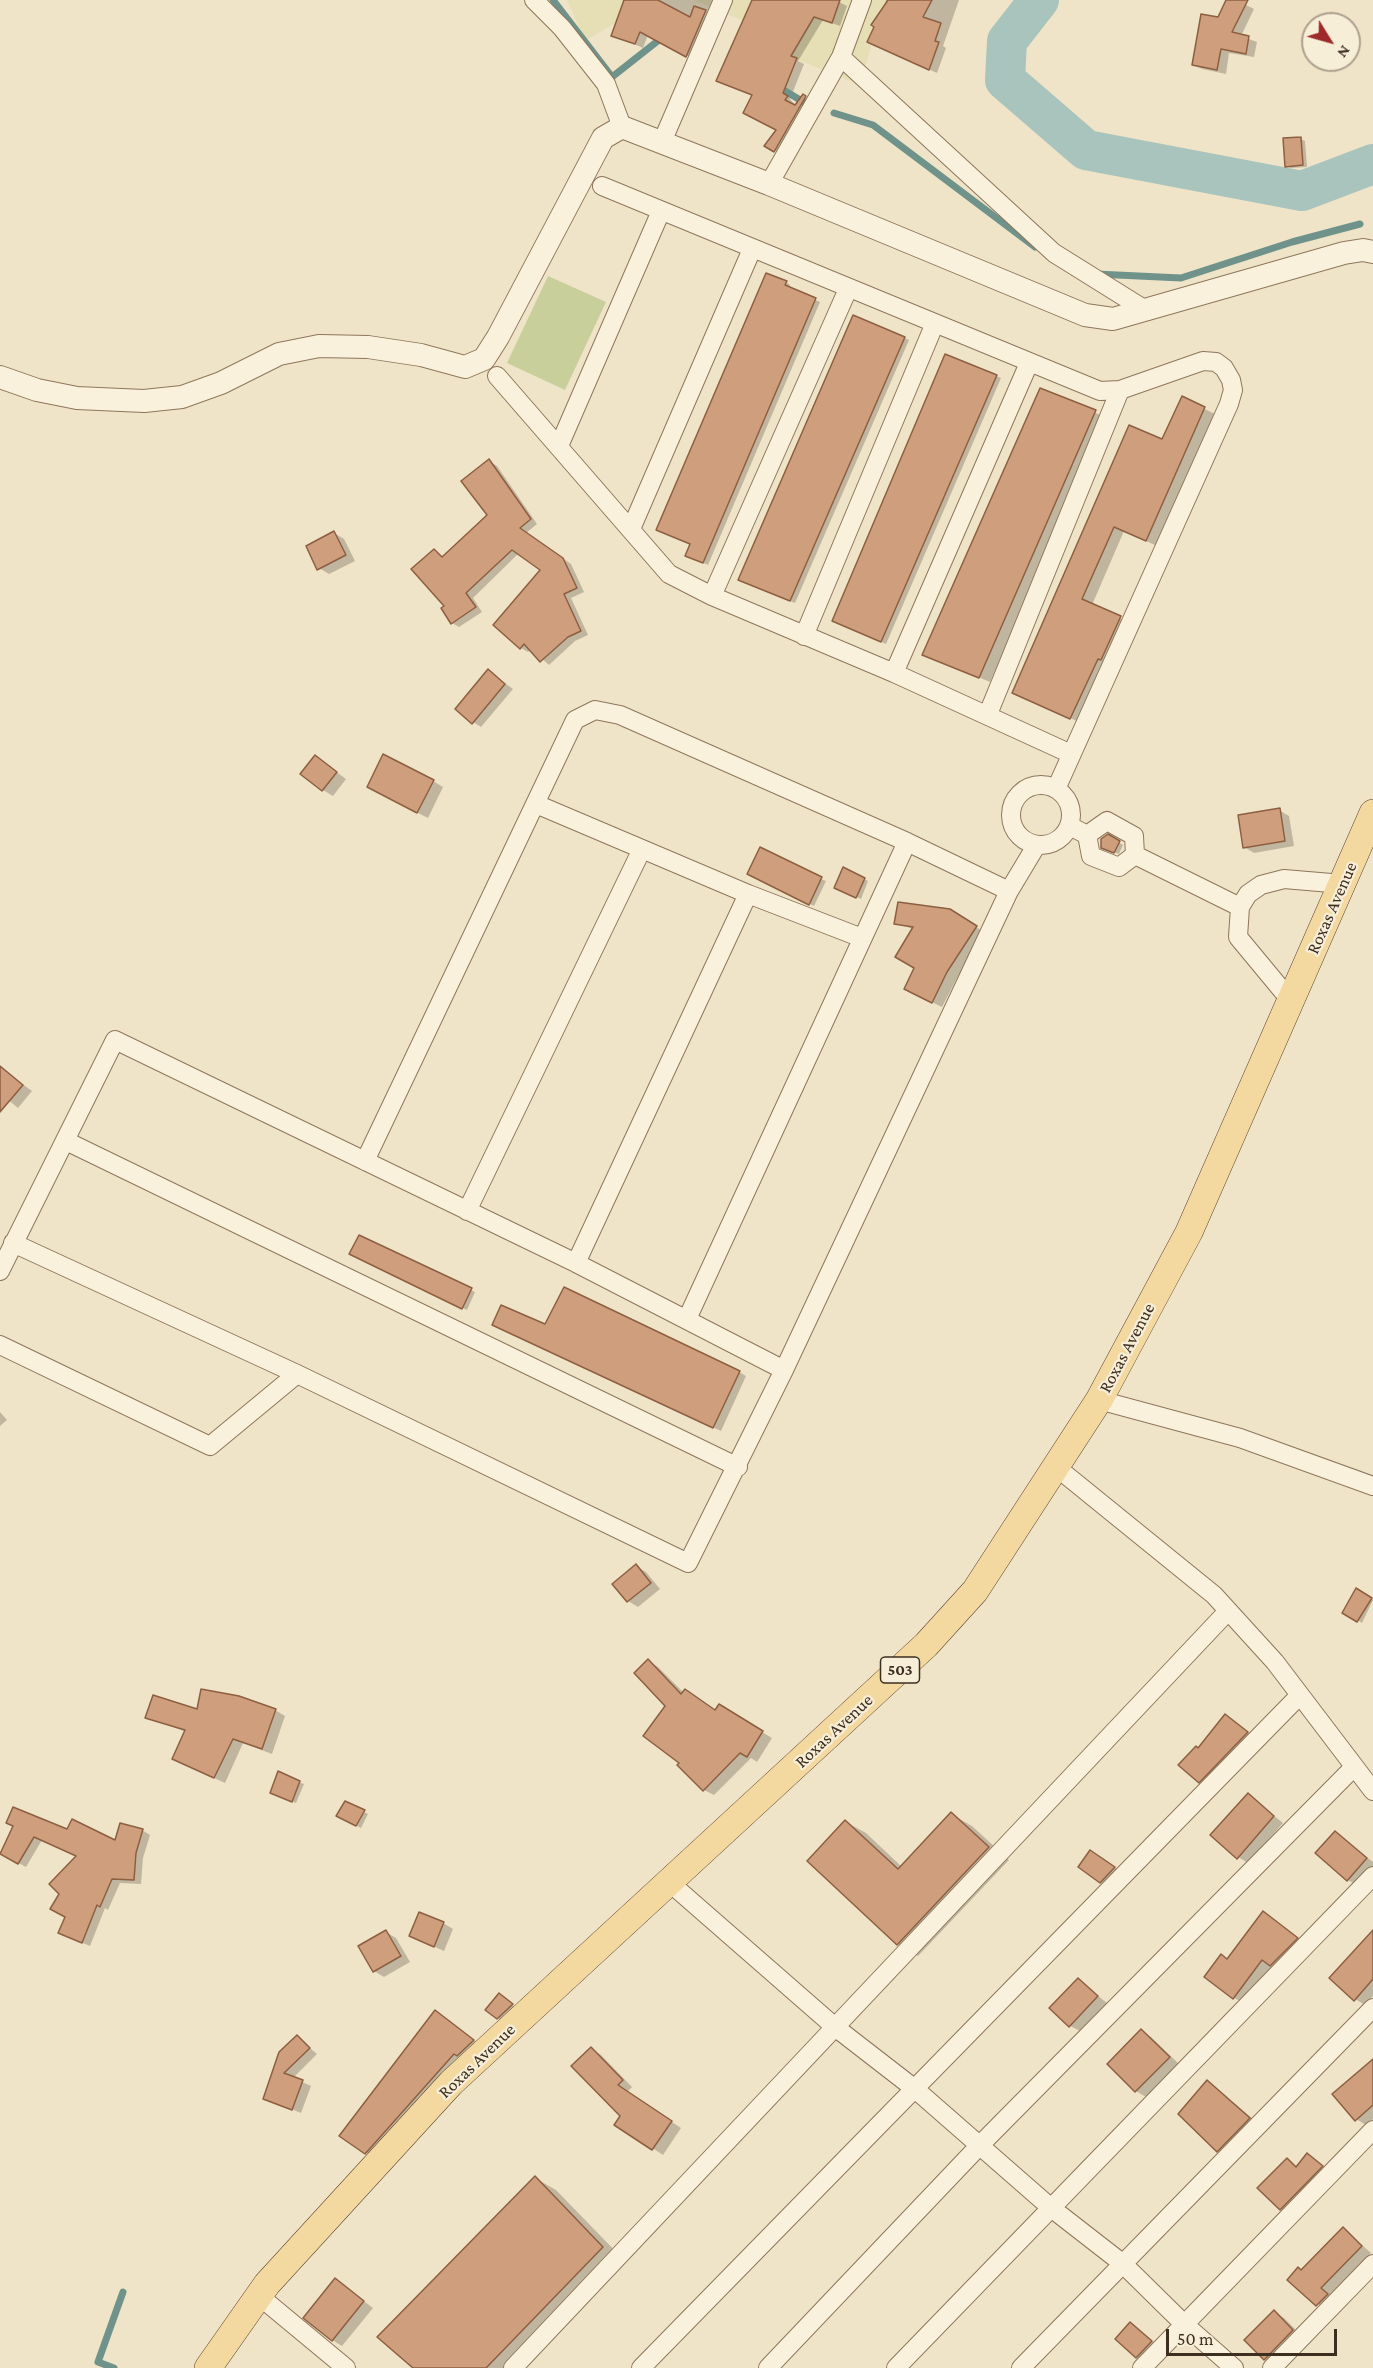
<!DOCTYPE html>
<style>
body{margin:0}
#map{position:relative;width:1373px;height:2368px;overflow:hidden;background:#f0e4c8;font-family:"Crimson Pro",serif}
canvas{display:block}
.north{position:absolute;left:1301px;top:12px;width:60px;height:60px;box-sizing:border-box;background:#f7eed8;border:2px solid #ada18e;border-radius:50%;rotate:127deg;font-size:16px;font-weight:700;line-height:24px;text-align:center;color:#3d2e20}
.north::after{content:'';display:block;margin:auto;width:21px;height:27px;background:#9e2a2b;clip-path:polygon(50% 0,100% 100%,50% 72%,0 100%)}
.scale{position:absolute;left:1166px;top:2329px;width:171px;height:27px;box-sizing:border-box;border:3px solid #3d2e20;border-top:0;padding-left:8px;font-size:18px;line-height:21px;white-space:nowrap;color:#3d2e20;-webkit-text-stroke:4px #f7eed8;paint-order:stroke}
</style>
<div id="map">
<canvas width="1373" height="2368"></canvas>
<div class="north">N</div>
<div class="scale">50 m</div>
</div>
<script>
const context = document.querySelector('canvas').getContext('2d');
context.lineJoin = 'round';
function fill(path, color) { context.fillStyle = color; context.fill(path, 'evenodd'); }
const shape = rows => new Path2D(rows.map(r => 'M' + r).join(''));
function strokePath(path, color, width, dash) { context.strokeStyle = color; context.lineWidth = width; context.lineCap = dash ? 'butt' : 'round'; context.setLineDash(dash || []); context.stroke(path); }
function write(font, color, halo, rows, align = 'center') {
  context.font = font + ' "Crimson Pro",serif'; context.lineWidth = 4.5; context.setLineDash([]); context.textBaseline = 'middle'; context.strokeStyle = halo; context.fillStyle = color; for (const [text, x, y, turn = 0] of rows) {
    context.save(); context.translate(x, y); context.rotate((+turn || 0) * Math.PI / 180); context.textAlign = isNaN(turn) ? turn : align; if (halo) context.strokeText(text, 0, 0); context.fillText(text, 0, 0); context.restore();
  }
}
fill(shape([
 [567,0,654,0,585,41],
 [693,0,926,0,880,15,860,85,781,53,763,29]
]), '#e6deb5');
fill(shape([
 [548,276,606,302,565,390,507,363]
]), '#c9cf9b');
fill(shape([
 [622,0,712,0,707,12,714,16,695,60,648,35,643,48,613,35,625,2],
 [754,0,835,0,847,6,840,26,823,20,798,61,804,64,790,99,796,106,804,96,813,102,782,156,767,145,778,130,753,95],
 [886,0,959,0,943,46,946,48,937,73,877,46],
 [1228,0,1236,0,1254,9,1241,36,1257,42,1254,57,1229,53,1226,74,1202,69,1193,65],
 [1301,139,1305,141,1307,167,1291,168,1287,166],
 [786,282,790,285,789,289,820,302,708,565,691,557],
 [904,338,909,340,795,603,744,582],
 [996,376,1001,378,886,644,838,623],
 [1040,389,1105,417,990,682,924,654],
 [1182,398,1215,414,1157,546,1124,531,1092,605,1130,623,1081,723,1014,692,1162,441],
 [489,461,497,466,537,524,526,533,571,564,584,592,571,598,588,635,575,641,549,665,531,649,528,652,521,648,543,569,519,553,473,598,482,612,459,627,452,623,446,606,434,551,444,557,489,515],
 [334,533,344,539,355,561,329,574,319,568],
 [488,671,513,689,481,727,473,722],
 [316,757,346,779,333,796,323,790],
 [433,781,443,787,428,818,378,793],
 [1279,810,1289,816,1294,846,1254,853,1244,847],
 [1108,836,1123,845,1119,854,1107,850],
 [753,876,821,879,826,881,814,906],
 [864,879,868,881,861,899,840,889],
 [949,911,986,933,957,978,942,1007,915,994,913,929,896,923],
 [3,1070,32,1091,18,1108,0,1093,0,1074],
 [356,1256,471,1290,475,1292,467,1310],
 [546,1326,739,1372,746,1376,721,1431,501,1329],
 [0,1412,7,1420,0,1426],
 [636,1566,646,1572,660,1589,638,1607,628,1601],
 [1357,1590,1373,1600,1362,1623,1344,1612],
 [648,1661,658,1667,684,1693,686,1690,716,1711,719,1706,772,1738,757,1762,751,1758,714,1795,704,1790,681,1763,667,1705],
 [275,1710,285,1716,272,1754,243,1743,225,1783,184,1764,186,1732,147,1717,198,1711],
 [1226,1716,1257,1739,1209,1787,1199,1781,1199,1749],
 [299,1782,304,1784,296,1803,276,1795],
 [1248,1795,1283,1823,1248,1863,1238,1857],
 [345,1803,368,1814,361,1828,338,1816],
 [951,1814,972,1826,1009,1860,918,1956,898,1944,846,1822,866,1833,902,1867],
 [15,1826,68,1831,116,1842,142,1830,150,1835,143,1858,141,1884,120,1883,108,1910,105,1908,90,1946,68,1937,67,1917,78,1857,42,1840,26,1867,0,1853],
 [1335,1833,1373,1862,1373,1868,1358,1886,1348,1880],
 [1101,1857,1124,1874,1111,1887,1101,1882],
 [1264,1913,1306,1944,1281,1971,1272,1966,1244,2003,1234,1998,1228,1960],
 [443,1923,453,1929,444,1951,411,1936],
 [386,1932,396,1938,410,1962,384,1977,374,1971],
 [1373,1945,1373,1996,1365,2005,1355,1999],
 [1078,1980,1107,2003,1080,2031,1070,2026],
 [504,1998,516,2008,502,2021,498,2018],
 [436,2012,483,2047,376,2158,366,2152],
 [1141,2031,1151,2037,1179,2064,1146,2097,1136,2091,1109,2064],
 [297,2037,317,2054,293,2078,311,2086,301,2113,265,2098],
 [591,2049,601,2055,632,2087,627,2092,681,2128,663,2155,616,2124,622,2115],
 [1373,2061,1373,2119,1366,2125,1356,2119],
 [1208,2081,1259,2124,1228,2156,1218,2151],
 [1308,2155,1331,2172,1290,2214,1281,2209,1287,2160,1298,2167],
 [535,2178,556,2190,623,2259,517,2368,416,2368],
 [1344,2229,1371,2253,1330,2294,1337,2301,1327,2311,1289,2280,1302,2271],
 [336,2280,373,2308,342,2346,332,2340],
 [1274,2312,1284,2318,1302,2336,1275,2365,1265,2359],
 [1130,2323,1161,2348,1147,2363,1137,2357]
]), '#0003');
strokePath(shape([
 [553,0,612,77,664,36],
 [777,86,810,106],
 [834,113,873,125,1035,247],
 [1096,274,1181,278,1292,242,1360,224],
 [114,2368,98,2362,123,2292]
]), '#6f938a', 7);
strokePath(shape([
 [1039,0,1007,41,1005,80,1086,150,1302,191,1373,164]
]), '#a9c4bc', 40);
const building = shape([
 [624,0,658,0,690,17,694,6,706,10,686,57,640,32,635,44,611,36,624,0],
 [752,0,840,0,832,23,814,17,791,56,797,58,783,93,788,96,785,100,795,105,803,94,806,96,774,152,764,146,776,130,743,113,752,95,716,81,752,0],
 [888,0,932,0,923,17,941,23,935,41,939,42,929,70,867,42,874,27,871,25,888,0],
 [1226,0,1248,0,1232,32,1249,36,1246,54,1221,49,1217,70,1192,65,1201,14,1218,17,1226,0],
 [1301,137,1303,165,1285,167,1283,138,1301,137],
 [766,273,787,281,785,285,816,298,703,563,685,556,690,544,656,530,766,273],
 [853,315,905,337,790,601,738,580,853,315],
 [945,354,997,375,881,642,832,621,945,354],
 [1040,388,1096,410,979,678,922,655,1040,388],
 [1182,396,1205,407,1146,541,1114,527,1082,599,1121,616,1101,660,1098,659,1070,719,1012,693,1129,425,1162,439,1182,396],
 [489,459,531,519,520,528,563,558,577,588,564,594,581,631,568,637,540,662,524,644,520,649,493,625,540,570,512,550,466,593,476,607,451,624,441,608,444,606,411,569,434,549,442,557,487,515,461,481,489,459],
 [334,531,346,555,317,570,306,546,334,531],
 [488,669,505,684,472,724,455,709,488,669],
 [383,754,434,780,417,813,367,787,383,754],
 [315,755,337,772,322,791,300,774,315,755],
 [1280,808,1285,841,1243,848,1238,815,1280,808],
 [1108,834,1120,841,1114,853,1101,848,1101,839,1108,834],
 [760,847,822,877,809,905,747,874,760,847],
 [843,867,865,878,856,898,834,888,843,867],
 [898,902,950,909,977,926,947,972,932,1003,904,989,914,968,895,957,913,927,894,924,898,902],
 [0,1066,23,1085,0,1112,0,1066],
 [359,1235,472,1288,462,1309,349,1254,359,1235],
 [564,1287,740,1371,713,1428,492,1325,501,1305,545,1324,564,1287],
 [636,1564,651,1583,627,1602,612,1584,636,1564],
 [1356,1588,1372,1598,1357,1622,1342,1613,1356,1588],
 [648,1659,681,1694,685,1689,715,1710,719,1704,763,1731,747,1757,740,1753,703,1791,677,1765,679,1763,643,1736,665,1706,634,1673,648,1659],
 [201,1689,239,1696,276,1709,262,1749,233,1739,214,1778,172,1759,185,1730,145,1718,153,1695,197,1709,201,1689],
 [1225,1714,1248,1732,1199,1783,1178,1765,1196,1746,1198,1748,1225,1714],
 [278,1771,300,1781,292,1802,270,1793,278,1771],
 [1248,1793,1274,1816,1237,1859,1210,1835,1248,1793],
 [345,1801,365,1810,356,1826,336,1816,345,1801],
 [13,1807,67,1829,72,1819,115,1840,120,1823,143,1829,136,1853,134,1880,112,1879,100,1907,97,1905,82,1943,58,1933,65,1917,50,1909,59,1894,49,1884,76,1856,34,1837,18,1864,0,1854,13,1826,6,1823,13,1807],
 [951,1812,989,1847,897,1945,807,1861,845,1820,898,1869,951,1812],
 [1335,1831,1367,1858,1347,1881,1315,1853,1335,1831],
 [1090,1850,1115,1867,1100,1883,1078,1867,1090,1850],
 [1263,1911,1298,1938,1270,1966,1262,1960,1233,1999,1204,1977,1221,1954,1227,1959,1263,1911],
 [419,1912,444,1922,434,1947,409,1936,419,1912],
 [386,1930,401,1956,373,1972,358,1946,386,1930],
 [1373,1930,1373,1979,1354,2001,1329,1978,1373,1930],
 [1078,1978,1098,1996,1069,2027,1049,2008,1078,1978],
 [499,1993,513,2004,497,2019,485,2010,499,1993],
 [435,2010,474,2040,457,2056,454,2054,365,2154,339,2136,435,2010],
 [1141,2029,1170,2057,1135,2092,1107,2064,1141,2029],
 [297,2035,310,2048,284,2073,303,2080,292,2110,263,2099,279,2052,297,2035],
 [591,2047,623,2080,618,2085,672,2121,652,2150,614,2125,620,2116,571,2066,591,2047],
 [1373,2059,1373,2105,1355,2121,1332,2094,1373,2059],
 [1207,2080,1250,2118,1217,2152,1178,2114,1207,2080],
 [1307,2153,1323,2166,1280,2210,1257,2188,1287,2158,1296,2167,1307,2153],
 [535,2176,603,2247,486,2368,413,2368,377,2337,535,2176],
 [1343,2227,1362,2246,1321,2288,1328,2294,1316,2306,1287,2280,1298,2267,1301,2270,1343,2227],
 [335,2278,364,2301,332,2341,303,2318,335,2278],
 [1274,2310,1293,2330,1264,2360,1244,2340,1274,2310],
 [1130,2322,1152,2341,1136,2358,1115,2339,1130,2322]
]);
fill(building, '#cf9f7d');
strokePath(building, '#8d5f41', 1.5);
const minor = shape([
 [534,0,562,28,606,84,622,127],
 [841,57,1054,253,1147,311],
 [662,142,723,0],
 [769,184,841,57,862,0],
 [602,186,1100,391,1120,390,1203,361,1216,362,1224,368,1231,380,1233,390,1229,404,1056,789],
 [497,376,669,574,712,596,894,673,1071,754],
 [559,446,661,211],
 [631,529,752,249],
 [712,596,848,289],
 [804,636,935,323],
 [894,673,1029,363],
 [988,714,1120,390],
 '1011 815a30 30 0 1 1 60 0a30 30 0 1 1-60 0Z',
 [536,804,748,894,862,938],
 [1070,826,1087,835,1091,856,1119,867,1135,855],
 [1087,835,1107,821,1134,836,1135,855],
 [1135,855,1240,907],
 [1291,1001,1238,937,1240,907,1248,894,1261,885,1284,879,1343,884],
 [66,1141,738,1467],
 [365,1161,575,720,595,710,620,715,907,842,1009,891],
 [467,1211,642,849],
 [13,1243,297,1374,688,1563,784,1370,1009,891,1036,846],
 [576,1263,748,894],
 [0,1271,115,1040,576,1263,784,1370],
 [687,1319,907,842],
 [0,1345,210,1446,297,1374],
 [1099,1400,1240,1438,1373,1486],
 [1055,1466,1214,1595,1275,1662,1373,1791],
 [669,1882,835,2027,915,2089,1050,2207,1122,2263,1184,2324,1234,2368],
 [258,2295,346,2368],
 [513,2368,1228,1611],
 [641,2368,1299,1696],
 [768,2368,980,2145,1354,1767],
 [896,2368,1373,1876],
 [1021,2368,1373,2008],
 [1142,2368,1373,2130],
 [1272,2368,1373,2264]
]);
const tertiary = shape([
 [0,377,37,390,77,398,144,401,182,397,221,383,279,354,319,346,368,347,421,355,465,367,484,359,498,337,603,138,622,127,769,184,1085,315,1113,319,1344,253,1363,250,1373,252]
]);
const primary = shape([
 [208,2368,267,2284,451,2083,926,1645,975,1591,1099,1400,1189,1232,1373,813]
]);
strokePath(minor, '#8d765c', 20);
strokePath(tertiary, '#8d765c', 24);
strokePath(primary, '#5b4430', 28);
strokePath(minor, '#faf1dc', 18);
strokePath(tertiary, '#faf1dc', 22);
strokePath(primary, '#f3d9a0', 27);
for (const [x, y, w] of [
 [900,1670,39]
]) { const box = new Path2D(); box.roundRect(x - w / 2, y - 13, w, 26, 4.5); context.fillStyle = '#f7eed8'; context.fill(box); strokePath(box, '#3d2e20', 1.5); }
write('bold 16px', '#3d2e20', null, [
 ["503",900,1670]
]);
write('18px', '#3d2e20', '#f7eed8', [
 ["Roxas Avenue",1332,908,-66],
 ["Roxas Avenue",1127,1348,-62],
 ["Roxas Avenue",834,1731,-43],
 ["Roxas Avenue",477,2061,-44]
]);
</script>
